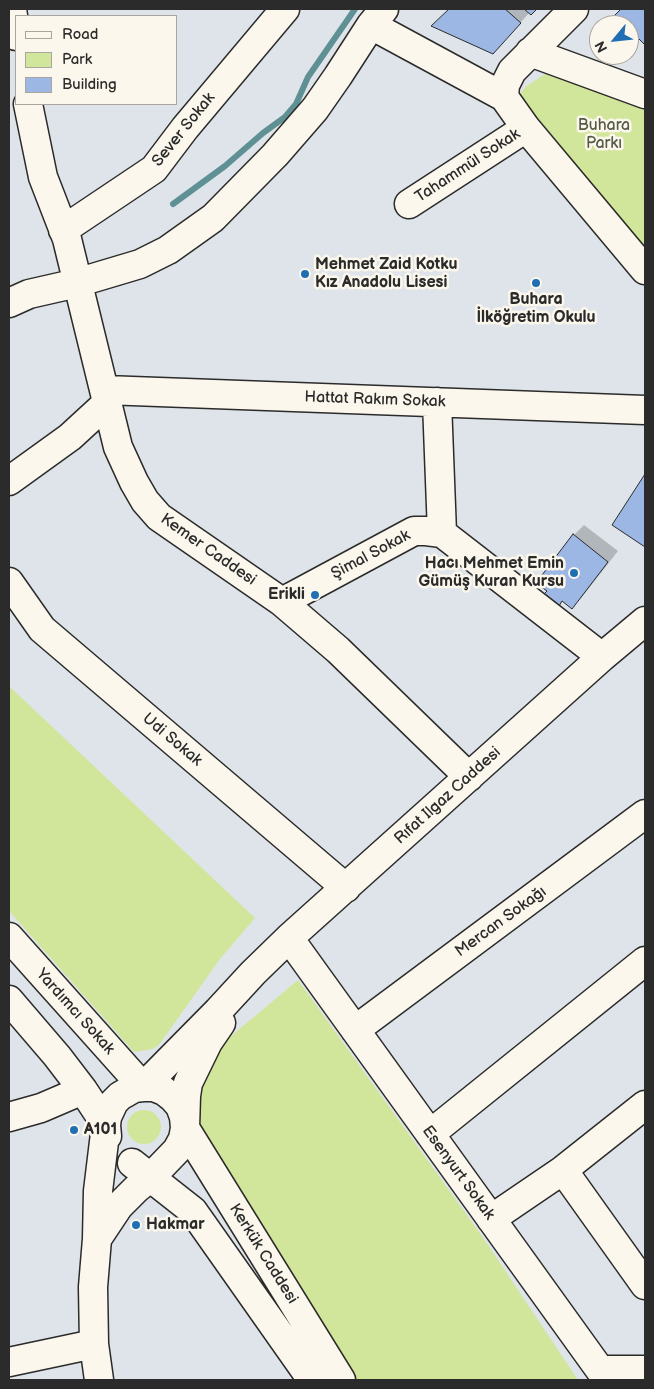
<!DOCTYPE html>
<meta charset="utf-8">
<style>
body{margin:0}
#map{position:relative;width:654px;height:1389px;overflow:hidden;background:#dee4e9;font-family:"Balsamiq Sans",sans-serif}
canvas{display:block}
.frame{position:absolute;inset:0;border:10px solid #2b2b2b;pointer-events:none}
.legend{position:absolute;left:15px;top:15px;width:162px;height:90px;box-sizing:border-box;background:#fbf7ec;border:1px solid #a8a59f;margin:0;padding:6px 9px;list-style:none;font-size:15px;color:#2b2b2b}
.legend li{display:flex;align-items:center;gap:10px;height:25px}
.legend b{width:25px;border:1px solid #a8a59f}
.north{position:absolute;left:589px;top:15px;width:50px;height:50px;box-sizing:border-box;background:#fbf7ec;border:1px solid #a8a59f;border-radius:50%;rotate:242deg;font-size:14px;font-weight:700;line-height:20px;text-align:center;color:#2b2b2b}
.north::after{content:'';display:block;margin:auto;width:18px;height:22px;background:#1f6fb2;clip-path:polygon(50% 0,100% 100%,50% 72%,0 100%)}
</style>
<div id="map">
<canvas width="654" height="1389"></canvas>
<div class="frame"></div>
<ul class="legend">
<li><b style="height:6px;background:#fbf7ec"></b>Road</li>
<li><b style="height:14px;background:#d2e69b"></b>Park</li>
<li><b style="height:14px;background:#9cb7e3"></b>Building</li>
</ul>
<div class="north">N</div>
</div>
<script>
const context = document.querySelector('canvas').getContext('2d');
context.lineJoin = 'round';
function fill(path, color) { context.fillStyle = color; context.fill(path, 'evenodd'); }
const shape = rows => new Path2D(rows.map(r => 'M' + r).join(''));
function strokePath(path, color, width, dash) { context.strokeStyle = color; context.lineWidth = width; context.lineCap = dash ? 'butt' : 'round'; context.setLineDash(dash || []); context.stroke(path); }
function write(font, color, halo, rows, align = 'center') {
  context.font = font + ' "Balsamiq Sans",sans-serif'; context.lineWidth = 5; context.setLineDash([]); context.textBaseline = 'middle'; context.strokeStyle = halo; context.fillStyle = color; for (const [text, x, y, turn = 0] of rows) {
    context.save(); context.translate(x, y); context.rotate((+turn || 0) * Math.PI / 180); context.textAlign = isNaN(turn) ? turn : align; if (halo) context.strokeText(text, 0, 0); context.fillText(text, 0, 0); context.restore();
  }
}
fill(shape([
 [548,72,645,107,645,244,643,245,519,96,525,87],
 [9,686,255,918,220,959,159,1045,153,1049,134,1052,9,911],
 [298,980,482,1236,578,1380,349,1380,196,1126,197,1084,225,1041],
 '127 1127a17 17 0 1 1 34 0a17 17 0 1 1-34 0Z'
]), '#d2e69b');
fill(shape([
 [450,9,535,9,531,13,530,12,503,42,433,26],
 [623,9,645,9,645,43,629,25,615,25,611,21],
 [645,476,645,545,614,524],
 [584,525,618,551,582,597,572,607,574,535]
]), '#0003');
strokePath(shape([
 [173,204,225,166,263,133,285,117,296,104,308,77,355,9]
]), '#5f9093', 6);
const building = shape([
 [449,9,505,9,521,23,493,54,431,26,449,9],
 [524,9,537,9,531,15,524,9],
 [621,9,645,9,645,45,637,37,631,43,629,40,629,25,614,25,609,21,621,9],
 [645,474,645,547,612,525,645,474],
 [573,534,608,562,572,609,562,601,559,606,544,594,547,591,536,583,573,534]
]);
fill(building, '#9cb7e3');
strokePath(building, '#2b2b2b', 1);
const minor = shape([
 [12,9,16,36],
 [371,25,504,97,526,128,645,270],
 [530,52,645,94],
 [504,97,505,85,512,71,574,9],
 [28,104,43,177,67,239,118,447,134,482,145,501,159,517,282,602,338,650,469,777],
 [409,204,526,128],
 [63,230,154,169,185,128,285,9],
 [9,303,29,294,73,284,140,264,168,250,213,218,275,155,315,109,338,76,371,25,384,9],
 [105,390,645,410],
 [437,402,442,533],
 [9,481,70,437,107,403],
 [9,582,42,629,346,888],
 [282,602,414,531,426,531,442,533,602,657],
 [9,937,143,1087],
 [289,938,600,1370,645,1370],
 [9,1000,57,1056,83,1090,106,1125,107,1136],
 [355,1030,645,814],
 [143,1087,218,1011,253,973,289,938,602,657,645,621],
 [9,1117,41,1108,83,1090],
 [430,1134,645,961],
 [132,1163,193,1211,312,1380],
 [563,1170,645,1285],
 [491,1219,563,1170,645,1105],
 [97,1239,119,1206,136,1189,151,1177,177,1150,183,1139,185,1128,186,1096,188,1083,208,1042,221,1023],
 [9,1362,94,1344],
 [99,1380,94,1344,93,1287,97,1239,98,1191,107,1117,114,1102,120,1096,134,1088,143,1087,154,1087,164,1091,173,1098,180,1106,184,1117,185,1128,341,1380]
]);
strokePath(minor, '#2b2b2b', 31);
strokePath(minor, '#fbf7ec', 28);
for (const [x, y, r, color] of [
 [305,274,5,"#1f6fb2"],
 [536,283,5,"#1f6fb2"],
 [574,573,5,"#1f6fb2"],
 [315,595,5,"#1f6fb2"],
 [74,1130,5,"#1f6fb2"],
 [136,1225,5,"#1f6fb2"]
]) { const dot = new Path2D(); dot.arc(x, y, r, 0, 2 * Math.PI); context.fillStyle = color; context.fill(dot); strokePath(dot, '#fbf7ec', 2); }
write('16px', '#555a47', '#fbf7ec', [
 ["Buhara",604,126],
 ["Parkı",604,144]
]);
write('16px', '#2b2b2b', '#fbf7ec', [
 ["Sever Sokak",184,130,-51],
 ["Tahammül Sokak",468,166,-33],
 ["Hattat Rakım Sokak",375,400,2],
 ["Kemer Caddesi",208,550,35],
 ["Şimal Sokak",371,555,-28],
 ["Udi Sokak",172,740,40],
 ["Rıfat Ilgaz Caddesi",448,796,-42],
 ["Mercan Sokağı",501,922,-36],
 ["Yardımcı Sokak",75,1012,48],
 ["Esenyurt Sokak",458,1173,54],
 ["Kerkük Caddesi",263,1254,58]
]);
write('bold 16px', '#2b2b2b', '#fbf7ec', [
 ["Mehmet Zaid Kotku",315,265],
 ["Kız Anadolu Lisesi",315,283],
 ["Buhara",536,300,"center"],
 ["İlköğretim Okulu",536,318,"center"],
 ["Hacı Mehmet Emin",564,564,"right"],
 ["Gümüş Kuran Kursu",564,582,"right"],
 ["Erikli",305,595,"right"],
 ["A101",84,1130],
 ["Hakmar",146,1225]
], 'left');
</script>
